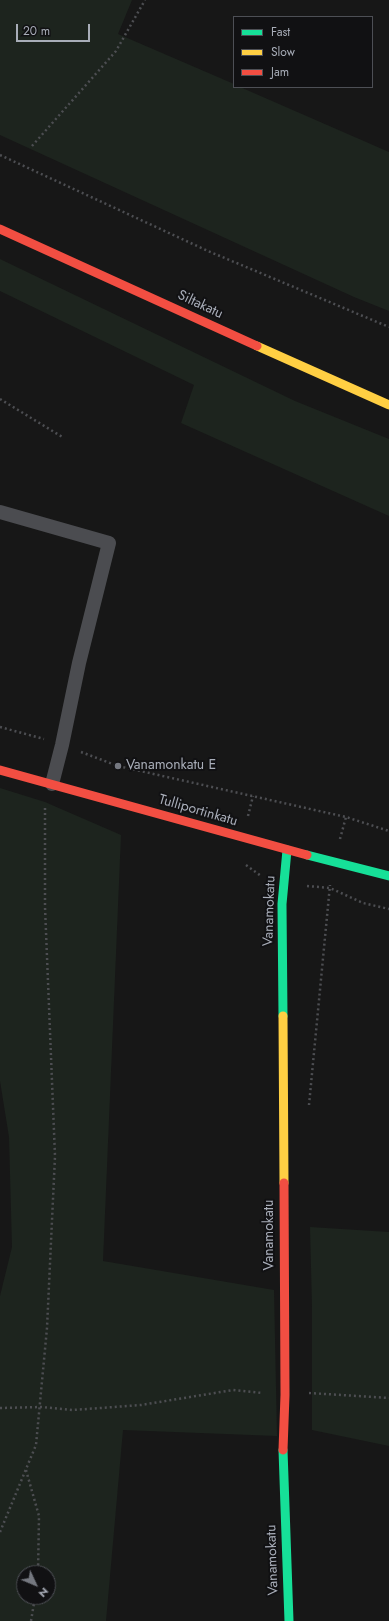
<!DOCTYPE html>
<style>
body{margin:0}
#map{position:relative;width:389px;height:1621px;overflow:hidden;background:#171717;font-family:Jost,sans-serif}
canvas{display:block}
.legend{position:absolute;left:233px;top:16px;width:140px;height:72px;box-sizing:border-box;background:#111113;border:1px solid #4d4f55;margin:0;padding:5px 7px;list-style:none;font-size:12px;color:#a8adb8}
.legend li{display:flex;align-items:center;gap:8px;height:20px}
.legend b{width:20px;border:1px solid #4d4f55}
.north{position:absolute;left:16px;top:1565px;width:40px;height:40px;box-sizing:border-box;background:#111113;border:1px solid #4d4f55;border-radius:50%;rotate:134deg;font-size:11px;font-weight:700;line-height:16px;text-align:center;color:#a8adb8}
.north::after{content:'';display:block;margin:auto;width:14px;height:18px;background:#757880;clip-path:polygon(50% 0,100% 100%,50% 72%,0 100%)}
.scale{position:absolute;left:16px;top:24px;width:74px;height:18px;box-sizing:border-box;border:2px solid #a8adb8;border-top:0;padding-left:5px;font-size:12px;line-height:14px;white-space:nowrap;color:#a8adb8;-webkit-text-stroke:3px #111113;paint-order:stroke}
</style>
<div id="map">
<canvas width="389" height="1621"></canvas>
<ul class="legend">
<li><b style="height:5px;background:#16e098"></b>Fast</li>
<li><b style="height:5px;background:#ffcf43"></b>Slow</li>
<li><b style="height:5px;background:#f24e42"></b>Jam</li>
</ul>
<div class="north">N</div>
<div class="scale">20 m</div>
</div>
<script>
const context = document.querySelector('canvas').getContext('2d');
context.lineJoin = 'round';
function fill(path, color) { context.fillStyle = color; context.fill(path, 'evenodd'); }
const shape = rows => new Path2D(rows.map(r => 'M' + r).join(''));
function strokePath(path, color, width, dash) { context.strokeStyle = color; context.lineWidth = width; context.lineCap = dash ? 'butt' : 'round'; context.setLineDash(dash || []); context.stroke(path); }
function write(font, color, halo, rows, align = 'center') {
  context.font = font + ' Jost,sans-serif'; context.lineWidth = 4; context.setLineDash([]); context.textBaseline = 'middle'; context.strokeStyle = halo; context.fillStyle = color; for (const [text, x, y, turn = 0] of rows) {
    context.save(); context.translate(x, y); context.rotate((+turn || 0) * Math.PI / 180); context.textAlign = isNaN(turn) ? turn : align; if (halo) context.strokeText(text, 0, 0); context.fillText(text, 0, 0); context.restore();
  }
}
fill(shape([
 [0,0,132,0,118,34,234,84,234,87,240,87,389,152,389,311,354,297,0,135],
 [0,259,295,401,389,439,389,516,181,423,194,385,0,291],
 [0,788,45,802,121,835,103,1261,274,1290,277,1436,123,1430,106,1621,0,1621,0,1296,12,1247,9,1137,0,1081],
 [24,1573,48,1573,48,1597,24,1597],
 [310,1227,389,1232,389,1446,312,1430,312,1307]
]), '#1d241e');
strokePath(shape([
 [32,146,116,51,145,0],
 [0,155,208,251,389,327],
 [0,399,64,438],
 [0,727,44,739],
 [81,752,118,766,346,817,389,831],
 [248,816,253,796],
 [340,839,346,817],
 [246,865,261,876],
 [307,886,330,888,363,903,389,909],
 [309,1105,330,885],
 [309,1393,389,1398],
 [0,1408,41,1407,73,1410,141,1405,233,1390,262,1393],
 [26,1470,39,1516,38,1573],
 [0,1532,36,1445,47,1328,55,1156,45,907,45,806],
 [31,1621,35,1597]
]), '#4d4e52', 2.5, [2, 3]);
strokePath(shape([
 [0,512,109,543,79,663,62,745,52,784]
]), '#4b4c50', 14);
strokePath(shape([
 [307,855,389,876],
 [283,1016,282,904,287,850],
 [283,1450,289,1621]
]), '#16e098', 9);
strokePath(shape([
 [257,346,389,405],
 [283,1016,284,1183]
]), '#ffcf43', 9);
strokePath(shape([
 [0,229,257,346],
 [0,770,307,855],
 [283,1450,285,1395,284,1183]
]), '#f24e42', 9);
for (const [x, y, r, color] of [
 [118,766,4,"#757880"]
]) { const dot = new Path2D(); dot.arc(x, y, r, 0, 2 * Math.PI); context.fillStyle = color; context.fill(dot); strokePath(dot, '#111113', 1.5); }
write('14px', '#a8adb8', '#111113', [
 ["Siltakatu",200,305,25],
 ["Tulliportinkatu",198,811,16],
 ["Vanamokatu",270,911,-88],
 ["Vanamokatu",270,1235,-90],
 ["Vanamokatu",273,1560,-92]
]);
write('14px', '#a8adb8', '#111113', [
 ["Vanamonkatu E",126,766]
], 'left');
</script>
